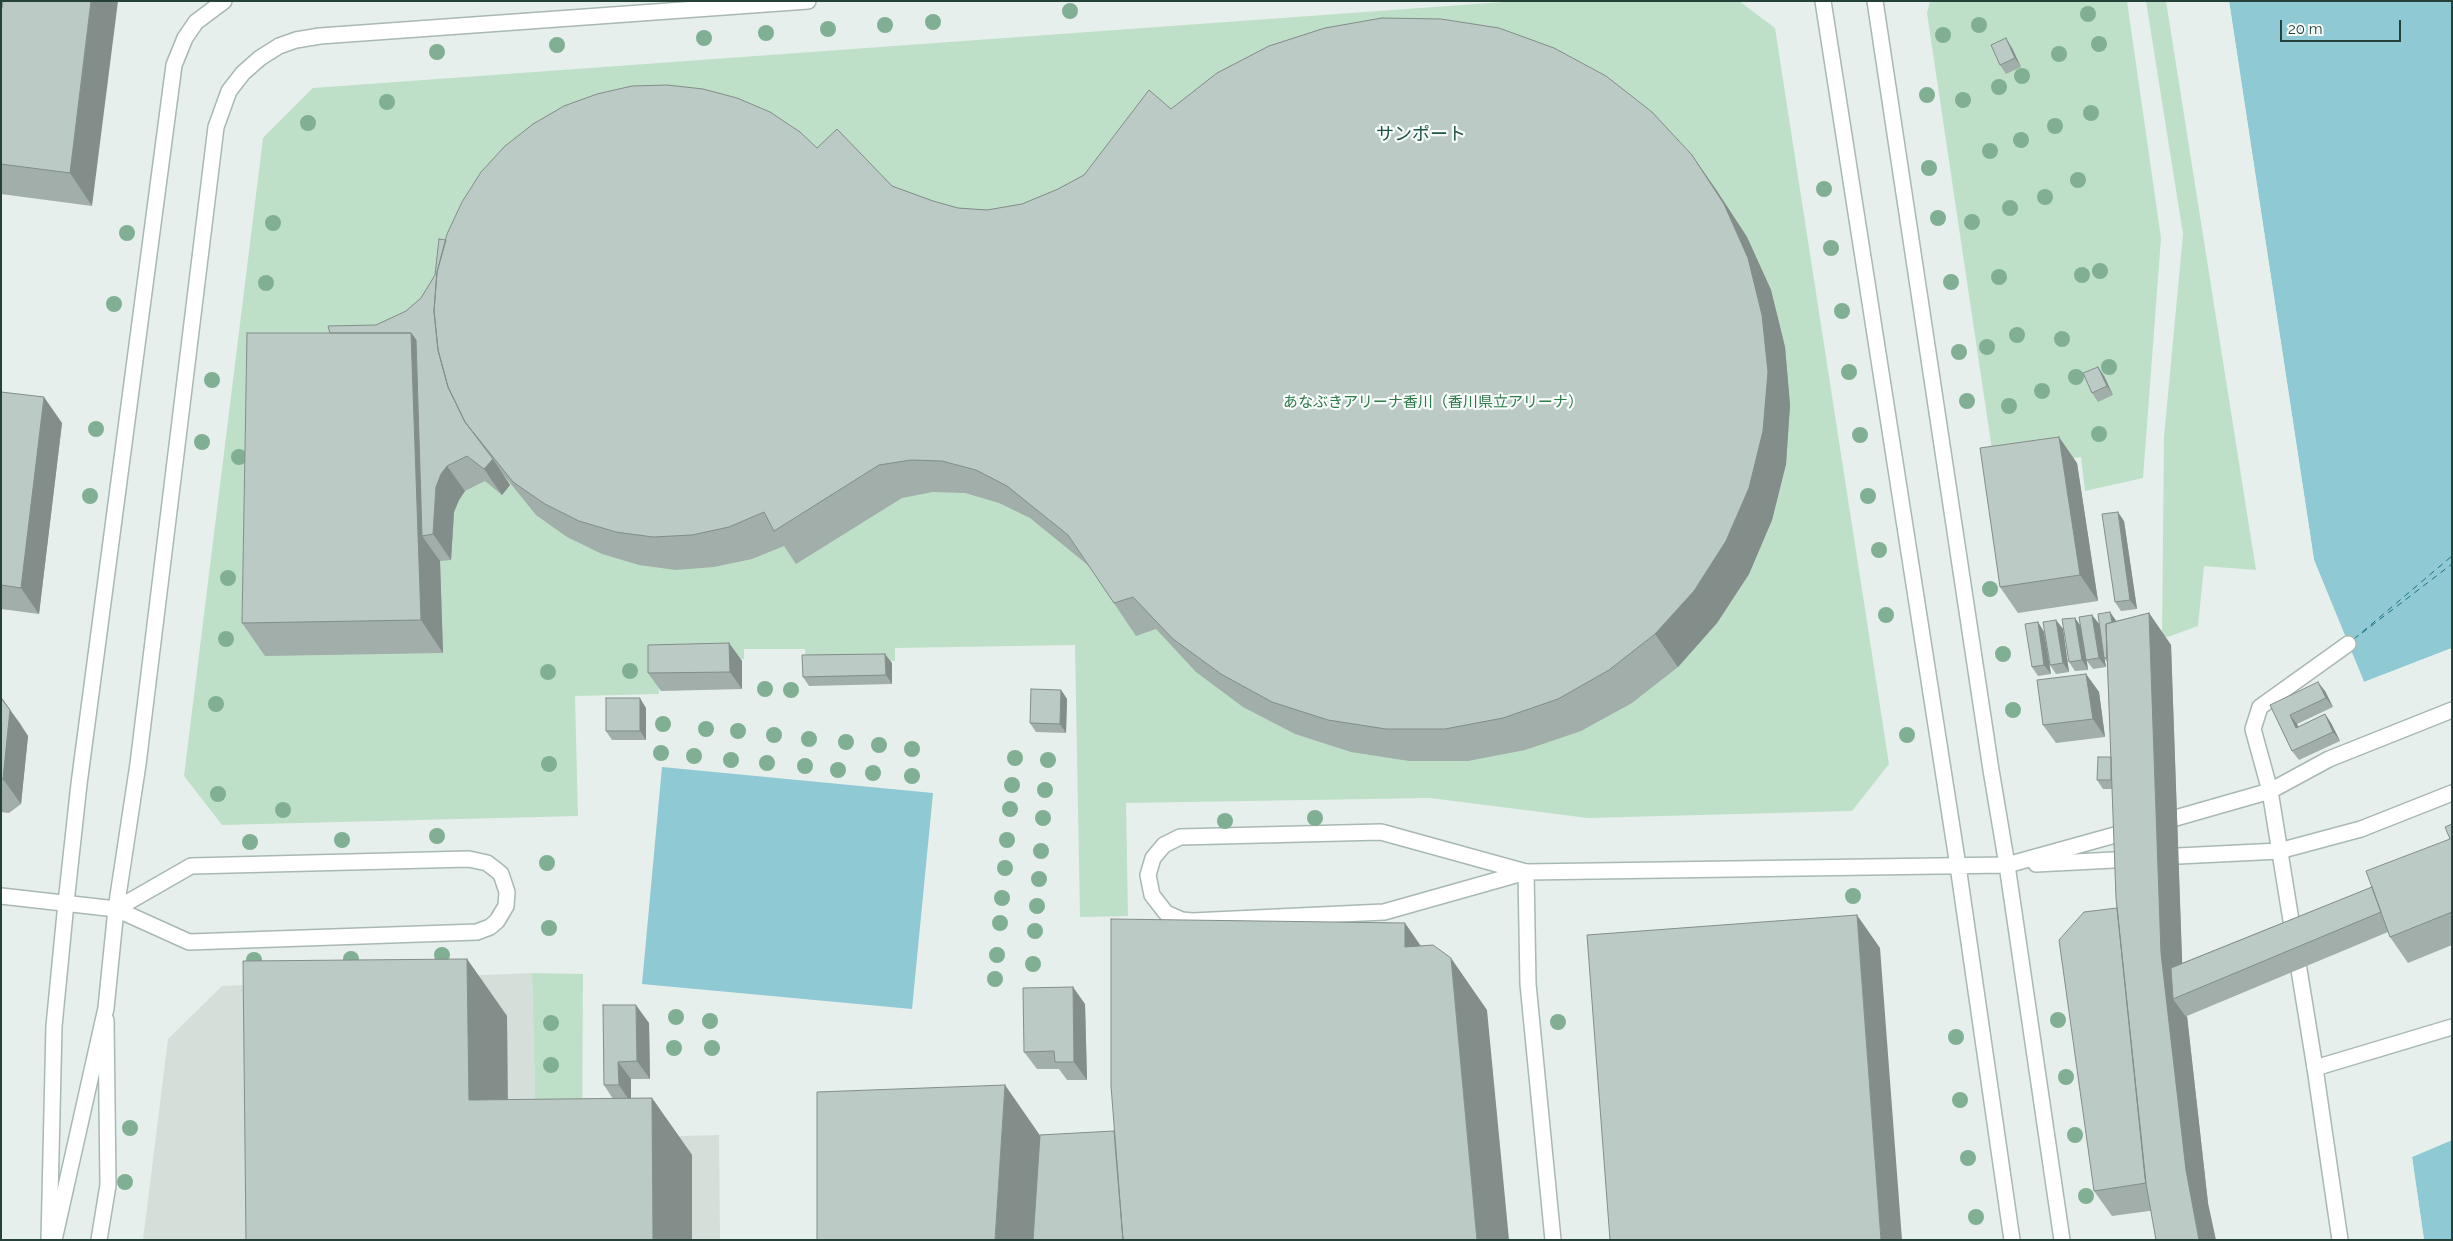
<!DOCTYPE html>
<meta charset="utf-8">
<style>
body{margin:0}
#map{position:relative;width:2453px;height:1241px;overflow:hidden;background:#e6efeb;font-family:Raleway,sans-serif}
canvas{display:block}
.frame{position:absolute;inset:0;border:2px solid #24423a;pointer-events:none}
.scale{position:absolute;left:2280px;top:20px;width:121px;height:22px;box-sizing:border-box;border:2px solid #24423a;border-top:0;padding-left:6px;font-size:15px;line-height:18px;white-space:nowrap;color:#24423a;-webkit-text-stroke:4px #f7fbf9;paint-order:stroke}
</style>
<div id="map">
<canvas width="2453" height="1241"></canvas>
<div class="frame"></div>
<div class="scale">20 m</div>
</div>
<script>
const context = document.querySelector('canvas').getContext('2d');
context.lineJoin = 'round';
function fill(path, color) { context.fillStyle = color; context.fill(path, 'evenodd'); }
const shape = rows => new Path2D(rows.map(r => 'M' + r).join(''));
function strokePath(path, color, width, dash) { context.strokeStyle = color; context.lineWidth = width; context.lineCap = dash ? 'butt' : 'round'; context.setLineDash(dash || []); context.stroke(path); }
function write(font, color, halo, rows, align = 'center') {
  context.font = font + ' Raleway,"Noto Sans JP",sans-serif'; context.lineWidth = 4.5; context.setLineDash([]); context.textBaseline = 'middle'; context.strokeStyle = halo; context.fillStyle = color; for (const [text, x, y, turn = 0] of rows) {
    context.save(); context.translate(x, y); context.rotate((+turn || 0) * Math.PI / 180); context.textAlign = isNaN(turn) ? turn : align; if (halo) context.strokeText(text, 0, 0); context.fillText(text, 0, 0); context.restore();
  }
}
fill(shape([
 [532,973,536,1140,719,1135,720,1240,143,1240,168,1039,222,986]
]), '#d4dfda');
fill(shape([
 [1517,1,1739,1,1775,28,1889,764,1852,811,1588,818,1430,798,1126,803,1128,916,1080,917,1075,645,895,648,895,661,806,662,805,649,744,649,744,659,659,661,659,694,575,696,578,816,222,825,184,776,263,138,313,88],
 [1930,1,2127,1,2161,238,2143,478,2085,491,2081,457,1995,470,1927,13],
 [2146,1,2166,1,2256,570,2204,566,2198,626,2162,639,2164,437,2183,234],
 [532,973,583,974,582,1138,536,1140]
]), '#bfe0c8');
fill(shape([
 [2229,1,2452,1,2452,648,2364,682,2314,560],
 [662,767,933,793,912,1009,642,984],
 [2452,1140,2452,1240,2424,1240,2412,1157]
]), '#8ec9d4');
fill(shape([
 [2226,1,2229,1,2314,560,2364,682,2452,648,2452,650,2365,685,2362,683,2312,561],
 [2452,1138,2452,1140,2412,1157,2424,1240,2422,1240,2410,1156]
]), '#e6efeb');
strokePath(shape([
 [2362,633,2452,564],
 [2354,639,2452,556]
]), '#1c6f80', 1, [6, 5]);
const service = shape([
 [2348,644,2260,707,2253,729,2270,791,2329,759,2452,710],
 [1381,832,1526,872,1384,912,1192,921,1182,920,1166,913,1152,895,1148,875,1153,858,1164,845,1180,837,1381,832],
 [2279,851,2361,829,2452,793],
 [2315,1068,2340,1240]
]);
const minor = shape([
 [1823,1,1958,866],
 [1875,1,1991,770,2007,865],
 [2158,823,2270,791,2315,1068,2452,1027],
 [2158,857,2279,851],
 [469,859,487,863,495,869,501,874,507,892,506,906,497,921,490,927,477,932,189,942,116,909,191,866,469,859],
 [2036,864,2133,859],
 [2007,865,2133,830],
 [49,1240,54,1026,66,903,79,784,174,65,185,38,196,22,224,1],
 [99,1240,108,1185,106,1020]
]);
const tertiary = shape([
 [1958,866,2012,1240],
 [1,896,116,909],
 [54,1240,106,1008,116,909,138,764,216,127,229,91,243,73,260,58,279,46,296,40,320,36,808,1],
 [1553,1240,1528,984,1526,872,2007,865,2062,1240]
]);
strokePath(service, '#a8b8b2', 18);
strokePath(minor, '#a8b8b2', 18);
strokePath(tertiary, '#a8b8b2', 18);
strokePath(service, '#fff', 15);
strokePath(minor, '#fff', 15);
strokePath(tertiary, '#fff', 15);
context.fillStyle = '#80af93';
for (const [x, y] of [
 [1070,11],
 [2088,14],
 [933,22],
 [885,25],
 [1979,25],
 [828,29],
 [766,33],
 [1943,35],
 [704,38],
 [2099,44],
 [557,45],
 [437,52],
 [2059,54],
 [2022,76],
 [1999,87],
 [1927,95],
 [1963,100],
 [387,102],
 [2091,113],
 [308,123],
 [2055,126],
 [2021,140],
 [1990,151],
 [1929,168],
 [2078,180],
 [1824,189],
 [2045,197],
 [2010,208],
 [1938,218],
 [1972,222],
 [273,223],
 [127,233],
 [1831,248],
 [2100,271],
 [2082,275],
 [1999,277],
 [1951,282],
 [266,283],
 [114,304],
 [1842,311],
 [2017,335],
 [2062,339],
 [1987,347],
 [1959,352],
 [2109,367],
 [1849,372],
 [2076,377],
 [212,380],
 [2042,391],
 [1967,401],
 [2009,406],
 [96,429],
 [2099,434],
 [1860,435],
 [202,442],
 [239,457],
 [90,496],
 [1868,496],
 [1879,550],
 [228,578],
 [1990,589],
 [1886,615],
 [226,639],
 [2003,654],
 [630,671],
 [548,672],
 [765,689],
 [791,690],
 [216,704],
 [2013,710],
 [663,724],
 [706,729],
 [738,731],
 [774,735],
 [1907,735],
 [809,739],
 [846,742],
 [879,745],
 [912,749],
 [661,753],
 [694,756],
 [1015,758],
 [731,760],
 [1048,760],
 [767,763],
 [549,764],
 [805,766],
 [838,770],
 [873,773],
 [912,776],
 [1012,785],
 [1045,790],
 [218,794],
 [1010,809],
 [283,810],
 [1043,818],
 [1315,818],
 [1225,821],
 [437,836],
 [342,840],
 [1007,840],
 [250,842],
 [1041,851],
 [547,863],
 [1005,868],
 [1039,879],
 [1853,896],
 [1002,898],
 [1037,906],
 [1000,923],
 [549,928],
 [1035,931],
 [442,955],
 [997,955],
 [351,959],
 [254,960],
 [1033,964],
 [995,979],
 [676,1017],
 [2058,1020],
 [710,1021],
 [1558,1022],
 [551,1023],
 [1956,1037],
 [674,1048],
 [712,1048],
 [551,1065],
 [2066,1077],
 [1960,1100],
 [130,1128],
 [2075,1135],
 [1968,1158],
 [125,1182],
 [2086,1196],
 [1976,1217]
]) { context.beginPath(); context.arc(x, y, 8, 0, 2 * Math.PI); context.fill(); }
fill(shape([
 [1,8,92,206,1,194],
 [2012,48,2021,67,2006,74,2000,65],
 [1171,109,1715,188,1747,237,1771,290,1785,347,1790,405,1786,464,1772,520,1749,574,1717,623,1678,667,1632,703,1581,731,1525,750,1468,761,1409,761,1351,752,1295,734,1243,707,1196,672,1156,629,1136,636,1089,566,1030,518,999,503,965,493,933,492,902,498,796,564,784,546,752,559,714,567,676,570,639,565,602,554,567,537,536,515,502,473,510,485,502,495,485,481,465,491,459,500,454,512,451,560,440,561,443,653,265,656,242,623,330,333,376,325,406,311,421,298,435,275,446,240,817,148,892,186,933,201,958,208,987,210,1022,204,1058,189,1084,175],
 [2098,367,2104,376,2113,395,2098,402,2092,393],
 [1,392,62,423,39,614,1,609],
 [2077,463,2098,601,2018,613,2000,587],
 [2124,521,2137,609,2121,611,2115,602],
 [2110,612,2116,621,2149,613,2171,645,2182,963,2372,887,2450,839,2452,824,2452,945,2408,963,2390,937,2388,932,2187,1016,2208,1203,2112,1216,2094,1191,2117,908,2112,789,2103,789,2097,780,2111,757,2107,662,2104,658,2106,667,2093,669,2087,661,2088,670,2075,671,2069,662,2075,618,2081,626,2092,615,2099,624],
 [2056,620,2063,629,2069,672,2056,674,2050,665],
 [2038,622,2044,632,2051,674,2038,676,2032,667],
 [729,643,742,661,742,689,661,691,648,673],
 [892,663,892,684,809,686,803,677],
 [2086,674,2099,692,2105,737,2056,743,2043,725],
 [1061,690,1067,699,1066,733,1036,732,1030,723],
 [2325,691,2333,707,2297,724,2298,727,2325,714,2331,723,2340,741,2299,760,2292,751,2270,705],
 [1,698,20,723,28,736,21,804,9,813,1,812],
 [646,708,646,740,612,740,606,731],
 [467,959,507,1016,508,1100,613,1099,604,1085,603,1005,649,1023,650,1079,631,1079,631,1099,652,1098,692,1155,246,1240],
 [1085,1004,1087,1080,1067,1080,1059,1069,1037,1069,1024,1052]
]), '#a1aea9');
fill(shape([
 [91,1,118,1,92,206,70,173],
 [2006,38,2012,48,2021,67,2015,58],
 [1692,155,1715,188,1747,237,1771,290,1785,347,1790,405,1786,464,1772,520,1749,574,1717,623,1678,667,1655,634],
 [411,333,433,365,441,474,447,466,465,491,459,500,454,512,451,560,433,534,422,536,440,561,443,653,421,620],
 [2098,367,2104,376,2113,395,2107,386],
 [44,397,62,423,39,614,21,588],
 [2059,437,2077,463,2098,601,2080,575],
 [493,459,510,485,502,495,484,469],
 [2118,512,2124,521,2137,609,2130,600],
 [2110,612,2117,622,2117,655],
 [2149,613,2171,645,2183,986,2173,999,2186,1017,2187,1016,2208,1203,2216,1240,2199,1240,2186,1170,2161,953],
 [2092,615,2099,624,2106,667,2099,658],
 [2075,618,2081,627,2088,670,2082,660],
 [2056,620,2063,629,2069,672,2063,663],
 [2038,622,2044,632,2051,674,2044,665],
 [729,643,742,661,742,689,730,672],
 [885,654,892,663,892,684,886,675],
 [2086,674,2099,692,2105,737,2093,719],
 [2318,682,2325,691,2333,707,2326,698],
 [1061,690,1067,699,1066,733,1060,724],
 [2,698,28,736,21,804,3,779],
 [640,698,646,708,646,740,640,731],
 [2325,714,2331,723,2340,741,2333,732],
 [2290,715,2297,724,2303,737,2296,728],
 [1857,915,1880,948,1902,1240,1881,1240],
 [1405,923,1441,975,1405,947],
 [1451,958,1487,1010,1509,1240,1477,1240],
 [467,959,507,1016,508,1157,469,1100],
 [1073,987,1085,1004,1087,1080,1074,1062],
 [636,1005,649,1023,650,1079,637,1061],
 [618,1062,631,1079,631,1103,619,1085],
 [1005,1085,1046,1144,1040,1240,995,1240],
 [652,1098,692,1155,692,1240,653,1240]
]), '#838d89');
const building = shape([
 [3,1,91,1,70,173,1,164,1,8,2,8,3,1],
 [1382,18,1441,19,1499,28,1554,48,1606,76,1652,112,1692,155,1724,204,1748,258,1762,315,1768,372,1763,431,1749,488,1726,541,1694,591,1655,634,1609,670,1558,699,1503,718,1445,729,1386,729,1328,720,1272,702,1221,674,1173,639,1133,597,1114,603,1068,535,1007,486,976,470,942,461,911,460,879,465,774,531,764,512,729,527,692,535,653,537,616,532,579,521,545,504,513,482,465,422,448,387,438,350,434,311,437,272,447,234,462,202,481,172,505,146,533,124,564,106,597,94,632,86,667,85,703,89,737,98,770,112,800,132,817,148,837,129,892,186,933,201,958,208,987,210,1022,204,1058,189,1084,175,1149,90,1171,109,1217,73,1269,46,1325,28,1382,18],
 [2006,38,2015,58,2000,65,1991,45,2006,38],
 [439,239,446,240,437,272,434,311,438,350,448,387,465,422,493,459,484,469,467,456,447,466,441,474,436,487,433,534,422,536,416,340,411,333,330,333,328,326,376,325,406,311,421,298,435,275,439,239],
 [247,333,411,333,421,620,242,623,247,333],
 [2098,367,2107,386,2092,393,2083,373,2098,367],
 [1,392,44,397,21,588,1,585,1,392],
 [2059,437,2080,575,2000,587,1980,448,2059,437],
 [2118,512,2130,600,2115,602,2102,514,2118,512],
 [2110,612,2112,622,2106,624,2107,657,2104,658,2098,614,2110,612],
 [2149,613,2161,953,2186,1170,2199,1240,2156,1240,2145,1178,2116,898,2106,624,2149,613],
 [2092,615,2099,658,2086,660,2079,617,2092,615],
 [2075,618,2082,660,2069,662,2062,619,2075,618],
 [2056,620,2063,663,2050,665,2043,622,2056,620],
 [2038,622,2044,665,2032,667,2025,624,2038,622],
 [729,643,730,672,648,673,648,645,729,643],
 [885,654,886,675,803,677,802,655,885,654],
 [2086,674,2093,719,2043,725,2037,680,2086,674],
 [2318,682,2326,698,2290,715,2296,728,2325,714,2333,732,2292,751,2270,705,2318,682],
 [1031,689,1061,690,1060,724,1030,723,1031,689],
 [1,698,10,710,3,779,1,780,1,698],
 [606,698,640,698,640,731,606,731,606,698],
 [2098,757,2111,757,2111,780,2097,780,2098,757],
 [2452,824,2452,912,2390,937,2366,871,2450,839,2445,827,2452,824],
 [2372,887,2381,912,2173,999,2171,968,2372,887],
 [2117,908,2146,1183,2094,1191,2059,940,2084,912,2117,908],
 [1857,915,1881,1240,1610,1240,1587,935,1857,915],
 [1111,919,1405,923,1405,947,1433,945,1451,958,1477,1240,1123,1240,1111,1086,1111,919],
 [467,959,469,1100,652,1098,653,1240,246,1240,243,961,467,959],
 [1073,987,1074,1062,1055,1062,1054,1051,1024,1052,1023,988,1073,987],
 [603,1005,636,1005,637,1061,618,1062,619,1085,604,1085,603,1005],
 [1005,1085,995,1240,817,1240,817,1092,1005,1085],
 [1114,1131,1123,1240,1033,1240,1040,1135,1114,1131]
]);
fill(building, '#bbcac4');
strokePath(building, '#838d89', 1);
write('15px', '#2d7a4b', '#f7fbf9', [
 ["あなぶきアリーナ香川（香川県立アリーナ）",1433,402]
]);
write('18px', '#1f5548', '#f7fbf9', [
 ["サンポート",1421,135]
]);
</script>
